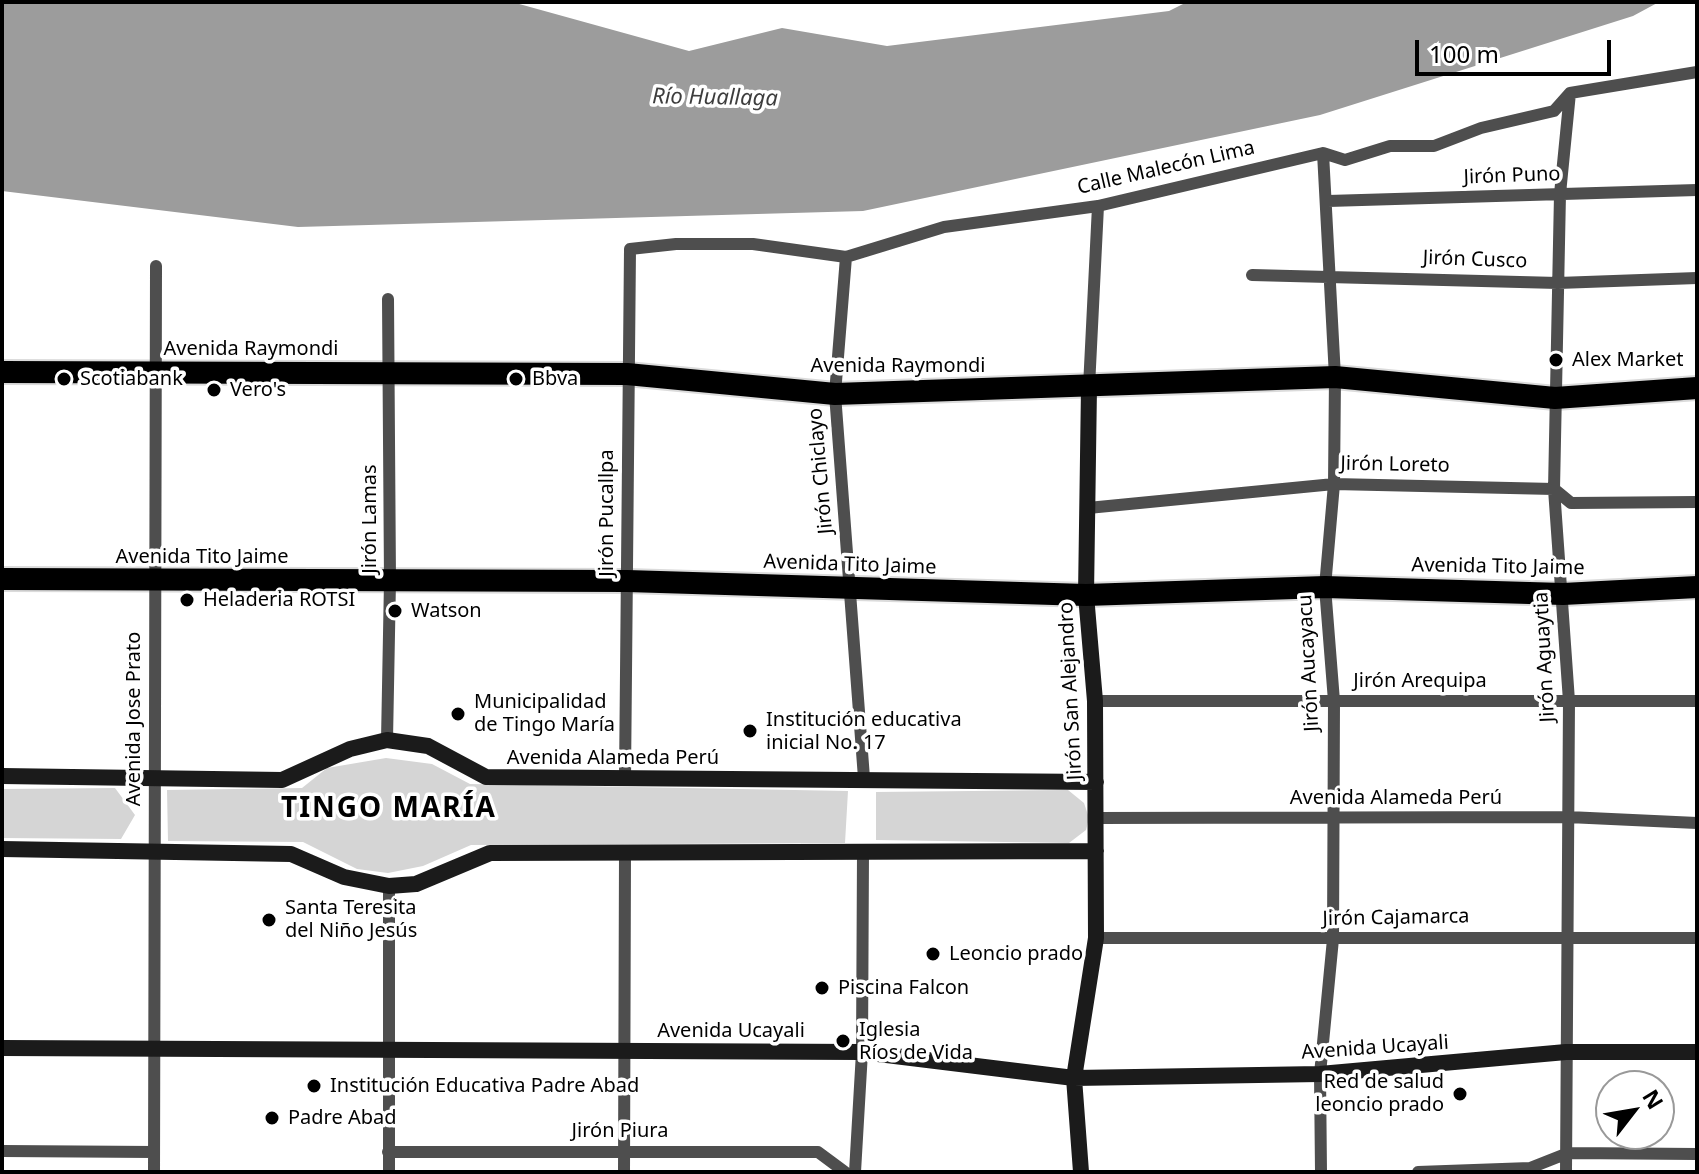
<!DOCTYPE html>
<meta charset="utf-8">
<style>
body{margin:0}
#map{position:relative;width:1699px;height:1174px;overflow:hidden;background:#fff;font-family:"Noto Sans",sans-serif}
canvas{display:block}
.frame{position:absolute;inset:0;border:4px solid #000;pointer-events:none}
.north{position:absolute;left:1595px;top:1070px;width:80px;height:80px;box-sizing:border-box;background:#fff;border:2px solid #999;border-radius:50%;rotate:59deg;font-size:22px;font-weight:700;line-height:32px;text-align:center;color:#000}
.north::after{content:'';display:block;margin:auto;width:28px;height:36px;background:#000;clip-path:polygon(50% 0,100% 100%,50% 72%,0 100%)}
.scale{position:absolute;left:1415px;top:40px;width:196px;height:36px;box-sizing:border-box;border:4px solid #000;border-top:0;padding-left:10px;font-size:24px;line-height:28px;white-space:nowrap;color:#000;-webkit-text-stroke:6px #fff;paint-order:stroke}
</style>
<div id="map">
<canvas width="1699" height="1174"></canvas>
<div class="frame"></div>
<div class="north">N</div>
<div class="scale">100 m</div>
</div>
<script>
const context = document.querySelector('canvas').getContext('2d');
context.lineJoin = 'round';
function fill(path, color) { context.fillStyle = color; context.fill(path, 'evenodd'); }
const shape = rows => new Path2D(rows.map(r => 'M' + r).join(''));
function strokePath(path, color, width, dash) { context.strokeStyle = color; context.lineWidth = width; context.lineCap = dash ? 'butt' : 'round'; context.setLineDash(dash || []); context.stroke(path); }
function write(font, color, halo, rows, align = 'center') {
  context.font = font + ' "Noto Sans",sans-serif'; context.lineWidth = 7; context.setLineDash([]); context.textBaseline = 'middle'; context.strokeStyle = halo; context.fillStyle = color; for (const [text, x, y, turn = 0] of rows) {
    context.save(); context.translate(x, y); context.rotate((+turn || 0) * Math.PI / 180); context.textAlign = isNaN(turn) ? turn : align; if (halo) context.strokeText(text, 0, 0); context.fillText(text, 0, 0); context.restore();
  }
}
fill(shape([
 [386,758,432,764,470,784,848,791,845,843,471,845,423,866,388,873,357,869,303,842,168,841,167,790,302,788,327,768],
 [115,788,135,815,121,839,2,838,2,789],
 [1068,790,1084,803,1089,818,1086,830,1069,843,876,840,876,792]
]), '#d5d5d5');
fill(shape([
 [2,2,512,2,689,51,782,28,887,46,1169,11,1187,2,1659,2,1633,16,1320,115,863,211,298,227,2,191]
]), '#9c9c9c');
const highway = shape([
 [2,372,627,374,835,394,1335,377,1555,398,1697,388],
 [2,579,627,581,1086,595,1325,587,1563,594,1697,587]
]);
strokePath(highway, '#dbdbdb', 26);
strokePath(shape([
 [1328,201,1697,190],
 [846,257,835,394,864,778],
 [1252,275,1558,283,1697,278],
 [1089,387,1098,206],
 [1088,508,1334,484,1554,489,1571,503,1697,502],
 [1095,701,1697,701],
 [387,740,390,581,388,299],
 [625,778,630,249,676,244,753,244,846,257,944,227,1098,206,1323,153,1345,160,1390,146,1434,146,1481,128,1554,111,1570,93,1697,72],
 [1096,818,1568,817,1697,823],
 [1096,938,1697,938],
 [2,1151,154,1152],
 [388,1152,818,1152,845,1172],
 [154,1172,156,266],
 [389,1172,389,886],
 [624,1172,625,852],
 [855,1172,862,1052,863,852],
 [1321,1172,1320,1074,1333,939,1334,701,1325,587,1334,484,1335,377,1323,153],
 [1418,1172,1530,1168,1568,1153,1697,1154],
 [1566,1172,1569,701,1554,489,1560,194,1570,93]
]), '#4e4e4e', 12);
strokePath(shape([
 [2,776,282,780,350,749,387,740,428,746,486,777,1096,782],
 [2,849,291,854,344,877,389,886,416,884,490,853,1096,851],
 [2,1048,862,1052,1074,1078,1320,1074,1566,1052,1697,1052],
 [1081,1172,1074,1078,1096,938,1095,701,1086,595,1089,387]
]), '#1b1b1b', 16);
strokePath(highway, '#000', 22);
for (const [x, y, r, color] of [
 [1556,360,8,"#000"],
 [64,379,8,"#000"],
 [516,379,8,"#000"],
 [214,390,8,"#000"],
 [187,600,8,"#000"],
 [395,611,8,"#000"],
 [458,714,8,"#000"],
 [750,731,8,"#000"],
 [269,920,8,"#000"],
 [933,954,8,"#000"],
 [822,988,8,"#000"],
 [843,1041,8,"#000"],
 [314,1086,8,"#000"],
 [1460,1094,8,"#000"],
 [272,1118,8,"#000"]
]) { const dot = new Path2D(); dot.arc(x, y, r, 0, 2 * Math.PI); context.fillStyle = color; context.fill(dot); strokePath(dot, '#fff', 3); }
write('20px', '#000', '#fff', [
 ["Calle Malecón Lima",1166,168,-13],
 ["Jirón Puno",1512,176,-2],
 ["Jirón Cusco",1475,260,2],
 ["Avenida Raymondi",251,349],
 ["Avenida Raymondi",898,366],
 ["Jirón Loreto",1395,465,1],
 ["Jirón Chiclayo",821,471,-95],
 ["Jirón Pucallpa",607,513,-90],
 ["Jirón Lamas",370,519,-90],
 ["Avenida Tito Jaime",202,557],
 ["Avenida Tito Jaime",850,565,2],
 ["Avenida Tito Jaime",1498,567,1],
 ["Jirón Aguaytia",1545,657,-93],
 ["Jirón Aucayacu",1309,663,-93],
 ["Jirón Arequipa",1420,681],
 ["Jirón San Alejandro",1071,691,-93],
 ["Avenida Jose Prato",134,719,-90],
 ["Avenida Alameda Perú",613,758],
 ["Avenida Alameda Perú",1396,798],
 ["Jirón Cajamarca",1396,918,-1],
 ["Avenida Ucayali",731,1031],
 ["Avenida Ucayali",1375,1048,-4],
 ["Jirón Piura",620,1131]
]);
write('20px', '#000', '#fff', [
 ["Alex Market",1572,360],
 ["Scotiabank",80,379],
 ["Bbva",532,379],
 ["Vero's",230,390],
 ["Heladeria ROTSI",203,600],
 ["Watson",411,611],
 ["Municipalidad",474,702],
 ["de Tingo María",474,725],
 ["Institución educativa",766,720],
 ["inicial No. 17",766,743],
 ["Santa Teresita",285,908],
 ["del Niño Jesús",285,931],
 ["Leoncio prado",949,954],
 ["Piscina Falcon",838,988],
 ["Iglesia",859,1030],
 ["Ríos de Vida",859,1053],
 ["Red de salud",1444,1082,"right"],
 ["leoncio prado",1444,1105,"right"],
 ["Institución Educativa Padre Abad",330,1086],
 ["Padre Abad",288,1118]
], 'left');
write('italic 22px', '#3d3d3d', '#fff', [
 ["Río Huallaga",715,98,1]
]);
context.letterSpacing = '2px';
write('bold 28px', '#000', '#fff', [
 ["TINGO MARÍA",389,809]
]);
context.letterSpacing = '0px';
</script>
